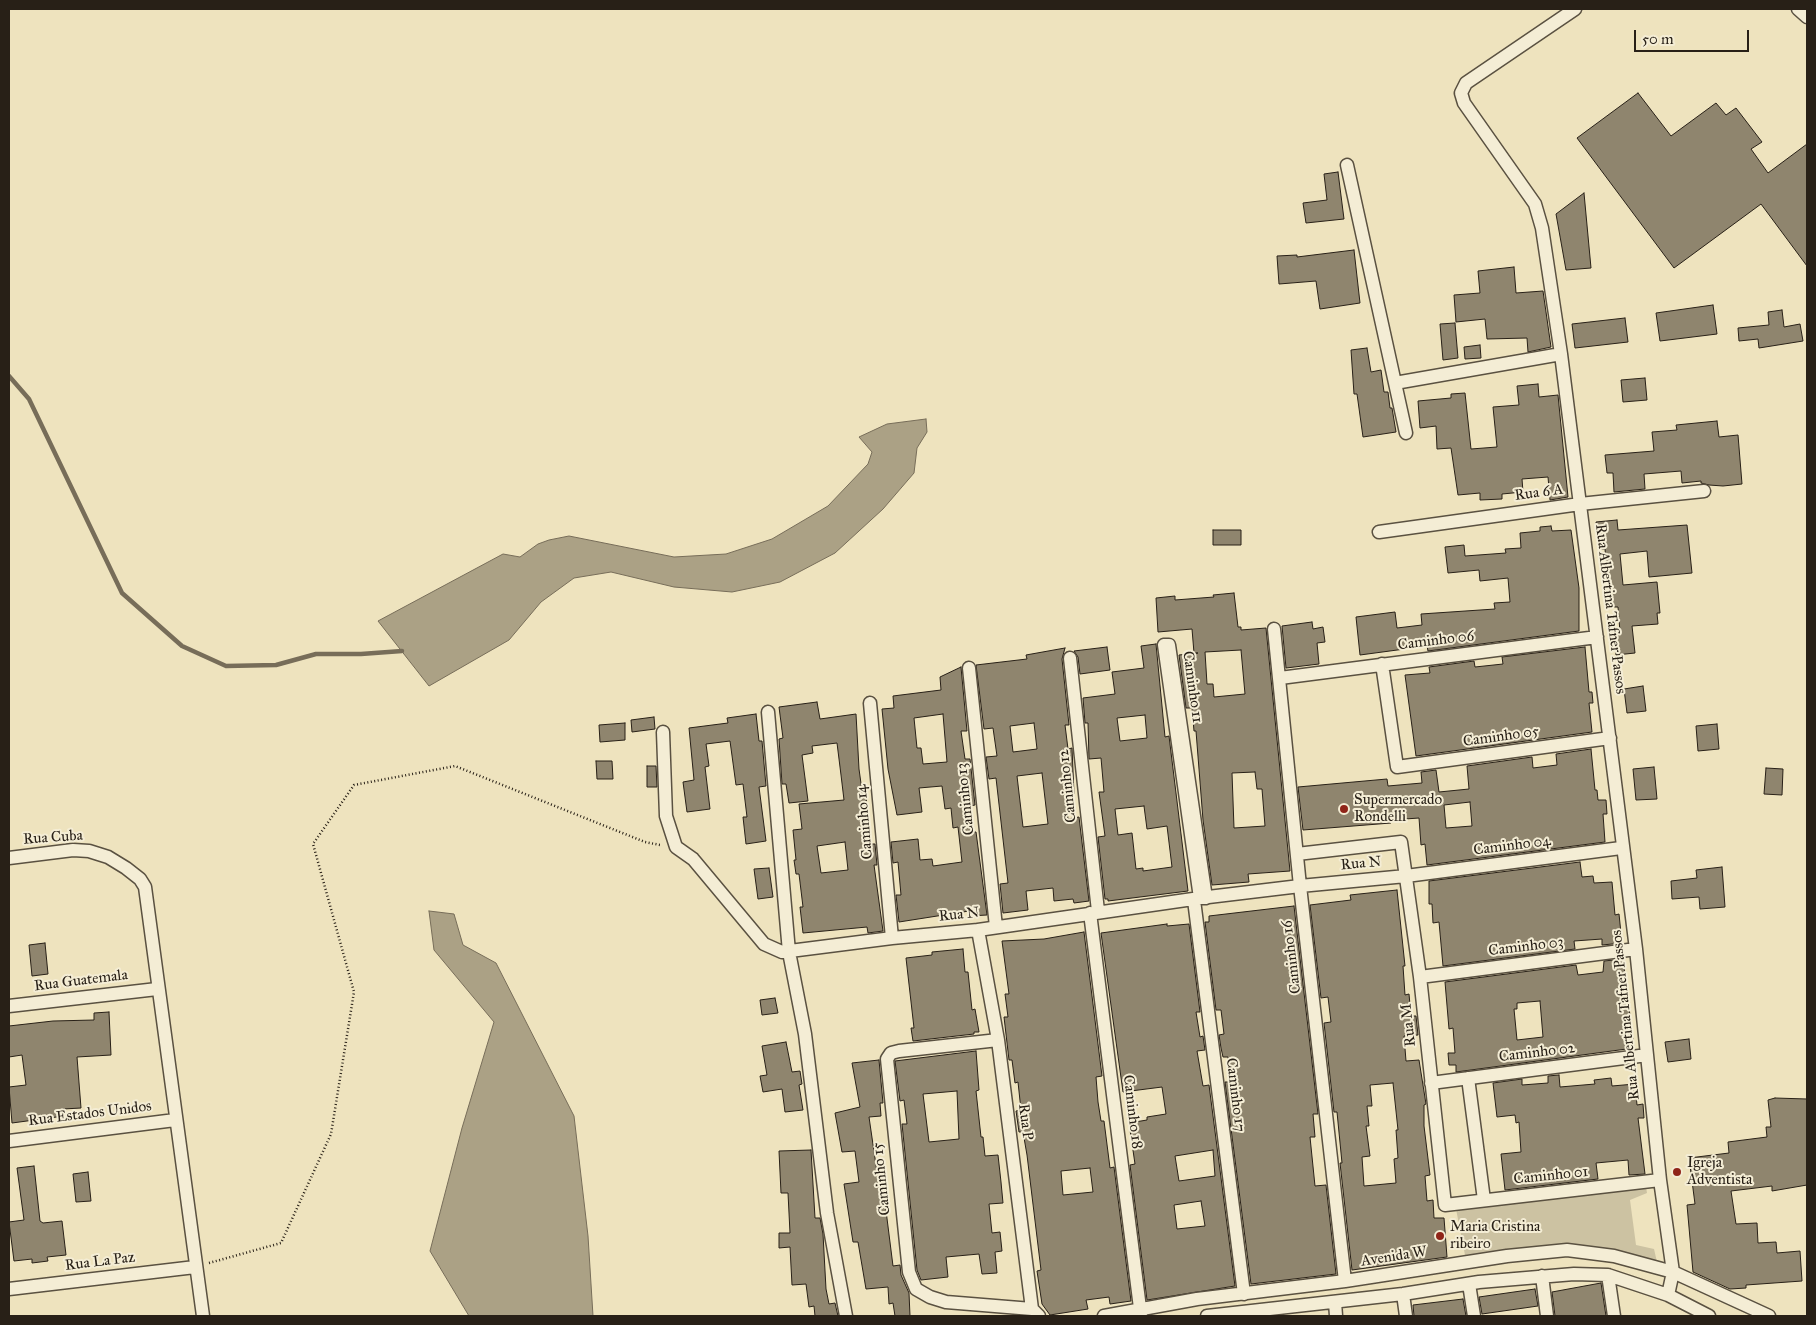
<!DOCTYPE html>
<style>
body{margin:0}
#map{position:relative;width:1816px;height:1325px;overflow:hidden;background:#eee3be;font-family:"IM FELL Great Primer",serif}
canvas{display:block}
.frame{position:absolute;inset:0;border:10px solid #282017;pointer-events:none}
.scale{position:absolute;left:1634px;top:30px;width:115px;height:22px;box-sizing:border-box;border:2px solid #282017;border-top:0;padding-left:6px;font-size:15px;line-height:18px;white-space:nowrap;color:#282017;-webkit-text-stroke:4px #f4edd5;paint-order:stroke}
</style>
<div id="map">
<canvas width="1816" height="1325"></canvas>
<div class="frame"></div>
<div class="scale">50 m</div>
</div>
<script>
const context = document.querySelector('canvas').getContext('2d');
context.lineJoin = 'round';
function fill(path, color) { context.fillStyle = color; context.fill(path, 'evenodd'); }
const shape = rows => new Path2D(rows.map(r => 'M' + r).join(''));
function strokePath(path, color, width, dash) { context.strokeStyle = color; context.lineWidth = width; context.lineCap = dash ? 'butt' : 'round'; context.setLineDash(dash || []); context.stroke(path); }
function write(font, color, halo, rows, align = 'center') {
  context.font = font + ' "IM FELL Great Primer",serif'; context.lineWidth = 4; context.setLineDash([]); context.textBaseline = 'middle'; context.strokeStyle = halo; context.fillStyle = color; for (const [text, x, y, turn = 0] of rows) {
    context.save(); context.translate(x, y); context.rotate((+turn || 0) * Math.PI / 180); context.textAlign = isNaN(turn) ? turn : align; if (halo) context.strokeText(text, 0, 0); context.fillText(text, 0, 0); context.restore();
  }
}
fill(shape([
 [1646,1187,1647,1193,1630,1200,1636,1245,1654,1249,1657,1262,1562,1246,1541,1246,1465,1255,1456,1209]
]), '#ccc2a2');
const water = shape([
 [926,419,927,432,917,448,914,473,883,509,835,553,780,582,732,592,674,587,611,572,574,578,541,602,509,640,429,686,378,621,503,554,520,557,538,544,549,540,569,536,674,557,726,554,772,539,828,506,868,464,872,452,859,437,887,424,926,419],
 [429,911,454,914,463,945,496,963,574,1116,588,1236,593,1316,469,1316,430,1251,462,1128,494,1022,434,950,429,911]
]);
fill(water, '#aba185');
strokePath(water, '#776d59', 1);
strokePath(shape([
 [9,376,29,399,122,593,182,646,226,666,276,665,316,654,361,654,402,651]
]), '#776d59', 4.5);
const building = shape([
 [1638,93,1671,136,1716,103,1726,115,1736,108,1762,142,1751,149,1768,173,1807,144,1807,266,1761,204,1674,268,1577,138,1638,93],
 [1338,172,1344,219,1306,223,1303,203,1327,200,1324,174,1338,172],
 [1584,193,1591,268,1566,270,1556,214,1584,193],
 [1354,250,1360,303,1320,309,1316,281,1279,284,1277,256,1297,255,1297,257,1354,250],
 [1514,267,1516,293,1543,291,1551,347,1528,352,1527,338,1487,339,1485,319,1456,322,1454,295,1480,293,1478,271,1514,267],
 [1713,305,1717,334,1660,341,1656,313,1713,305],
 [1782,310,1784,327,1800,324,1803,341,1759,348,1758,339,1739,341,1738,328,1769,325,1768,312,1782,310],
 [1625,318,1628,342,1575,348,1572,324,1625,318],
 [1455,323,1458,358,1443,360,1440,324,1455,323],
 [1480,345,1481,358,1465,359,1464,347,1480,345],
 [1367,348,1371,372,1381,370,1384,392,1388,392,1390,408,1392,408,1396,432,1363,437,1357,394,1354,394,1351,350,1367,348],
 [1645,378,1647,400,1623,402,1621,380,1645,378],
 [1538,384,1539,397,1558,395,1568,497,1550,500,1548,477,1522,479,1523,492,1502,494,1502,499,1480,500,1480,493,1458,495,1451,448,1437,449,1436,426,1420,428,1418,401,1451,398,1451,394,1465,393,1471,449,1497,447,1493,407,1519,405,1517,386,1538,384],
 [1717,421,1719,437,1738,435,1742,484,1723,486,1709,485,1701,483,1701,481,1682,483,1681,471,1644,474,1645,489,1614,492,1613,473,1607,473,1605,455,1654,451,1652,432,1677,430,1676,425,1717,421],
 [1617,520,1618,530,1687,525,1692,573,1649,577,1647,551,1620,554,1623,585,1657,582,1660,613,1657,613,1658,624,1632,626,1635,653,1616,655,1614,633,1620,632,1618,607,1610,607,1605,549,1599,549,1596,522,1617,520],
 [1551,526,1552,531,1571,530,1579,588,1579,631,1428,651,1427,646,1360,655,1356,617,1395,612,1397,628,1422,625,1421,614,1495,609,1494,603,1510,602,1508,578,1480,581,1479,570,1448,573,1445,547,1464,545,1465,556,1506,553,1505,549,1521,548,1520,533,1540,531,1540,527,1551,526],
 [1213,530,1241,530,1241,545,1213,545,1213,530],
 [1234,593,1238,627,1241,627,1241,630,1266,628,1290,871,1248,874,1249,882,1212,885,1203,820,1196,731,1194,731,1192,708,1186,708,1179,655,1198,653,1194,653,1192,629,1158,632,1156,598,1175,596,1175,600,1214,597,1213,595,1234,593],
 [1241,650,1245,694,1214,697,1213,684,1207,684,1205,652,1241,650],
 [1255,772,1257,789,1262,789,1265,826,1234,828,1232,773,1255,772],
 [1312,622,1313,629,1323,627,1325,642,1317,643,1319,664,1286,668,1282,626,1312,622],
 [1156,644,1165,737,1169,736,1188,891,1108,901,1108,899,1105,899,1098,837,1105,836,1099,792,1104,792,1101,758,1089,759,1088,723,1085,723,1083,698,1115,694,1112,672,1144,668,1141,646,1156,644],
 [1145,715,1147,738,1120,741,1117,718,1145,715],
 [1144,806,1147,829,1167,826,1172,867,1143,871,1143,868,1136,869,1132,833,1118,835,1115,809,1144,806],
 [1107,647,1110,670,1080,674,1078,657,1074,651,1107,647],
 [1585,647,1589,692,1592,692,1593,703,1589,703,1592,732,1416,756,1405,675,1430,673,1429,667,1474,661,1475,667,1503,664,1502,657,1585,647],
 [1065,648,1062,659,1069,725,1065,725,1068,749,1072,748,1074,794,1065,795,1068,819,1079,817,1089,901,1074,903,1073,899,1054,901,1053,888,1026,891,1028,910,1003,913,1000,884,1008,883,996,778,989,779,986,757,997,756,993,728,984,729,976,665,1027,659,1026,655,1065,648],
 [1034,723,1037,749,1013,752,1010,726,1034,723],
 [1042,773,1048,824,1023,827,1017,776,1042,773],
 [961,667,967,731,961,731,965,759,970,759,975,805,970,806,973,832,976,832,987,915,969,916,969,911,899,922,896,895,901,895,898,862,893,863,891,842,918,839,920,860,932,859,933,866,962,862,958,827,953,828,951,808,945,809,942,786,919,788,922,812,897,815,888,769,882,709,894,708,893,696,941,690,940,677,961,667],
 [943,714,947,762,923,764,921,748,917,748,914,718,943,714],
 [1643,686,1646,711,1627,713,1624,689,1643,686],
 [817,702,820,719,856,714,859,769,863,798,866,797,871,844,875,844,877,865,874,865,883,931,868,933,867,927,803,933,800,907,803,907,799,874,796,874,794,860,796,860,793,830,802,829,799,804,844,800,841,775,837,743,812,746,813,753,802,755,808,801,789,803,786,784,782,784,779,739,783,738,779,707,817,702],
 [845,842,848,870,821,873,817,846,845,842],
 [756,714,759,741,762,741,766,786,759,787,766,841,746,844,743,817,747,817,743,784,736,785,730,741,706,744,709,766,705,767,710,809,687,812,683,782,694,780,689,728,728,723,727,718,756,714],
 [654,717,655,729,632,732,631,720,654,717],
 [625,723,625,740,600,742,599,725,625,723],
 [1717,724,1719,749,1698,751,1696,726,1717,724],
 [1591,749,1595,790,1597,790,1598,800,1606,800,1607,814,1603,814,1605,842,1427,865,1425,844,1421,845,1419,818,1391,820,1391,823,1303,830,1298,787,1387,779,1388,786,1422,783,1421,772,1436,770,1439,792,1469,789,1467,766,1532,757,1533,768,1557,765,1556,754,1591,749],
 [1470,802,1472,826,1446,828,1444,805,1470,802],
 [596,761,612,761,613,779,597,779,596,761],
 [647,766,656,766,657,787,647,787,647,766],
 [1654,767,1657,799,1636,800,1633,769,1654,767],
 [1766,768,1783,769,1782,795,1764,794,1766,768],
 [1580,862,1582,877,1593,876,1594,883,1612,882,1615,915,1619,914,1622,943,1602,945,1602,939,1574,941,1575,949,1443,966,1439,922,1433,923,1432,904,1429,904,1429,881,1580,862],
 [1722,867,1725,907,1700,909,1699,897,1672,899,1671,881,1697,878,1696,870,1722,867],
 [769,868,773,897,758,899,754,869,769,868],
 [1397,890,1405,966,1403,966,1405,995,1409,994,1411,1016,1416,1016,1418,1035,1404,1036,1406,1061,1419,1060,1426,1104,1424,1105,1424,1126,1430,1175,1425,1176,1427,1201,1433,1200,1434,1218,1444,1218,1447,1257,1352,1270,1340,1163,1342,1163,1337,1112,1334,1112,1324,1023,1331,1022,1328,997,1321,998,1310,905,1351,900,1350,895,1397,890],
 [1393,1083,1398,1130,1396,1130,1398,1158,1394,1159,1396,1183,1364,1186,1362,1157,1370,1156,1366,1126,1369,1126,1367,1106,1372,1106,1370,1085,1393,1083],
 [1294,906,1318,1114,1313,1114,1315,1137,1310,1137,1315,1186,1326,1185,1336,1274,1251,1284,1225,1082,1230,1082,1228,1057,1223,1057,1221,1048,1219,1035,1224,1034,1221,1010,1216,1010,1205,922,1209,922,1209,916,1294,906],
 [1167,924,1167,926,1189,924,1200,1012,1196,1012,1200,1037,1203,1036,1205,1050,1197,1051,1203,1086,1209,1085,1235,1286,1147,1300,1130,1165,1135,1164,1129,1123,1147,1120,1147,1117,1166,1114,1162,1087,1123,1092,1101,933,1167,924],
 [1213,1150,1215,1176,1179,1181,1175,1156,1213,1150],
 [1201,1201,1205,1226,1177,1229,1174,1205,1201,1201],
 [1084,932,1102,1076,1096,1077,1098,1102,1101,1121,1104,1121,1110,1168,1114,1167,1131,1301,1110,1304,1109,1297,1086,1300,1088,1309,1050,1315,1042,1304,1037,1271,1041,1270,1027,1155,1023,1132,1019,1132,1016,1111,1021,1110,1018,1082,1015,1083,1012,1060,1009,1060,1004,1017,1008,1017,1005,994,1009,994,1002,941,1044,939,1084,932],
 [1090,1168,1093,1192,1063,1195,1061,1171,1090,1168],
 [45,943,48,974,32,976,29,945,45,943],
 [963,949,965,972,968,972,972,1010,975,1009,979,1032,974,1032,974,1034,913,1041,911,1028,914,1028,906,958,932,955,932,952,963,949],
 [1623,959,1634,1048,1456,1072,1456,1065,1449,1065,1448,1053,1455,1053,1453,1028,1449,1029,1445,982,1576,965,1578,975,1603,972,1604,961,1623,959],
 [1540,1001,1543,1037,1517,1040,1514,1009,1517,1009,1517,1003,1540,1001],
 [775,998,778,1013,762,1015,760,1000,775,998],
 [109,1012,111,1055,77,1057,81,1108,63,1109,64,1116,12,1123,9,1087,26,1085,22,1055,9,1057,9,1026,53,1021,94,1020,94,1013,109,1012],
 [1689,1039,1691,1059,1668,1062,1665,1042,1689,1039],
 [786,1042,792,1072,800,1071,802,1084,799,1085,803,1110,785,1112,782,1089,763,1092,760,1076,767,1075,762,1046,786,1042],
 [976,1051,979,1090,976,1091,981,1137,983,1137,985,1156,998,1155,1001,1182,1003,1203,989,1204,992,1233,1000,1232,1002,1251,995,1252,997,1273,982,1274,979,1254,946,1257,948,1277,921,1280,917,1270,902,1124,907,1124,904,1100,900,1101,895,1061,976,1051],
 [957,1091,959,1139,929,1142,923,1094,957,1091],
 [879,1060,883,1103,880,1103,881,1116,869,1117,877,1172,881,1171,893,1266,900,1265,901,1275,909,1293,910,1316,895,1316,893,1303,889,1304,888,1287,866,1289,858,1242,853,1242,844,1184,859,1182,855,1151,842,1152,835,1113,860,1107,852,1063,879,1060],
 [1559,1075,1560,1087,1595,1084,1594,1080,1611,1078,1612,1086,1635,1084,1637,1105,1643,1104,1644,1118,1638,1118,1645,1174,1629,1175,1628,1160,1596,1163,1598,1179,1505,1190,1501,1154,1521,1152,1519,1122,1516,1123,1515,1115,1497,1117,1493,1083,1522,1079,1522,1085,1548,1083,1548,1076,1559,1075],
 [1775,1098,1807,1099,1807,1185,1772,1191,1772,1186,1731,1191,1736,1224,1757,1223,1758,1243,1776,1242,1777,1253,1800,1251,1802,1281,1746,1285,1746,1288,1730,1289,1693,1272,1687,1205,1695,1204,1689,1158,1729,1153,1728,1142,1767,1137,1766,1127,1771,1127,1768,1100,1775,1098],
 [811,1150,815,1218,820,1218,823,1234,826,1289,829,1304,835,1303,838,1316,815,1316,814,1306,809,1307,806,1284,792,1285,790,1247,779,1248,779,1233,790,1233,788,1193,781,1193,779,1151,811,1150],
 [34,1166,40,1221,43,1223,62,1221,66,1255,47,1257,48,1261,32,1263,32,1259,14,1261,9,1222,24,1220,17,1168,34,1166],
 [88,1172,91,1201,76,1202,73,1174,88,1172],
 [1601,1283,1606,1316,1555,1316,1552,1292,1601,1283],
 [1535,1289,1538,1306,1482,1314,1479,1297,1535,1289],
 [1463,1299,1466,1316,1414,1316,1413,1305,1463,1299]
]);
fill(building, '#8f856e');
strokePath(building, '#282017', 1);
const street = shape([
 [1575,9,1466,83,1461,93,1464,103,1535,204,1542,228,1561,354,1636,949,1660,1180,1673,1272,1668,1295],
 [1798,9,1807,17],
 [1347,165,1406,433],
 [1395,383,1561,354],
 [1379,532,1580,504,1704,491],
 [1274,629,1300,886,1345,1281],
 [1164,645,1169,645,1206,898,1200,898,1164,645],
 [1070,658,1098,911],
 [1382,664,1397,767,1610,738],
 [969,668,996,927],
 [1280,678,1597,637],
 [870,703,892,938],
 [768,712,789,952,805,1034,827,1213,846,1316],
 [663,732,666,816,676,847,693,859,764,944,782,952,892,938,978,930,1200,898,1300,886,1406,876,1621,848],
 [1297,854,1401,842,1420,977,1445,1205,1660,1180],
 [9,858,73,850,89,851,108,857,126,868,140,879,145,887,203,1316],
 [1194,900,1244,1294],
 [1090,913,1141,1316],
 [978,930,998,1040,1032,1309,1039,1316],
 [1420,977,1636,949],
 [9,1006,157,989],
 [998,1040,899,1051,891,1053,887,1059,909,1272,916,1289,930,1297,946,1302,1032,1309],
 [1468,1078,1484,1200],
 [1431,1083,1647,1055],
 [9,1141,175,1120],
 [1608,1275,1614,1316],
 [1542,1276,1547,1316],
 [1469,1284,1474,1316],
 [9,1289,195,1267],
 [1403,1294,1406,1316],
 [1335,1302,1336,1316],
 [1104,1316,1197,1299,1345,1281,1507,1256,1567,1250,1614,1256,1673,1272,1769,1316],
 [1207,1316,1403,1294,1479,1282,1574,1274,1608,1275,1668,1295,1709,1316]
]);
strokePath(street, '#5a5141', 15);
strokePath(shape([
 [209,1263,281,1243,331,1134,354,992,313,844,354,785,455,766,645,842,660,845]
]), '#282017', 2.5, [1, 2.5]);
strokePath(street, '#f4edd5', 12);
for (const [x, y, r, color] of [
 [1344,809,5,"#8f2418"],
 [1677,1172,5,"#8f2418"],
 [1440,1236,5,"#8f2418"]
]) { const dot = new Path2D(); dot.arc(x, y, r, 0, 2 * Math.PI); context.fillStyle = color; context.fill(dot); strokePath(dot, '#f4edd5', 2); }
write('15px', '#282017', '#f4edd5', [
 ["Rua 6 A",1539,493,-8],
 ["Rua Albertina Tafner Passos",1610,609,83],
 ["Caminho 06",1436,641,-7],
 ["Caminho 11",1192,687,82],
 ["Caminho 05",1501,737,-8],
 ["Caminho 12",1068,786,-96],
 ["Caminho 13",966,799,-96],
 ["Caminho 14",865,822,-95],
 ["Rua Cuba",53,838,-4],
 ["Caminho 04",1512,846,-7],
 ["Rua N",1361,864,-5],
 ["Rua N",959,915,-6],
 ["Caminho 03",1526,947,-7],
 ["Caminho 16",1292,957,-97],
 ["Rua Guatemala",81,981,-7],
 ["Rua Albertina Tafner Passos",1626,1015,-96],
 ["Rua M",1409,1025,-96],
 ["Caminho 02",1537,1053,-7],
 ["Caminho 17",1235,1095,83],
 ["Caminho 18",1132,1112,83],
 ["Rua Estados Unidos",90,1114,-7],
 ["Rua P",1025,1122,83],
 ["Caminho 01",1551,1176,-6],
 ["Caminho 15",882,1179,-96],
 ["Avenida W",1394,1257,-9],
 ["Rua La Paz",100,1262,-7]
]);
write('15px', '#282017', '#f4edd5', [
 ["Supermercado",1354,800],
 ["Rondelli",1354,817],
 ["Igreja",1687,1163],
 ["Adventista",1687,1180],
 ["Maria Cristina",1450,1227],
 ["ribeiro",1450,1244]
], 'left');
</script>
